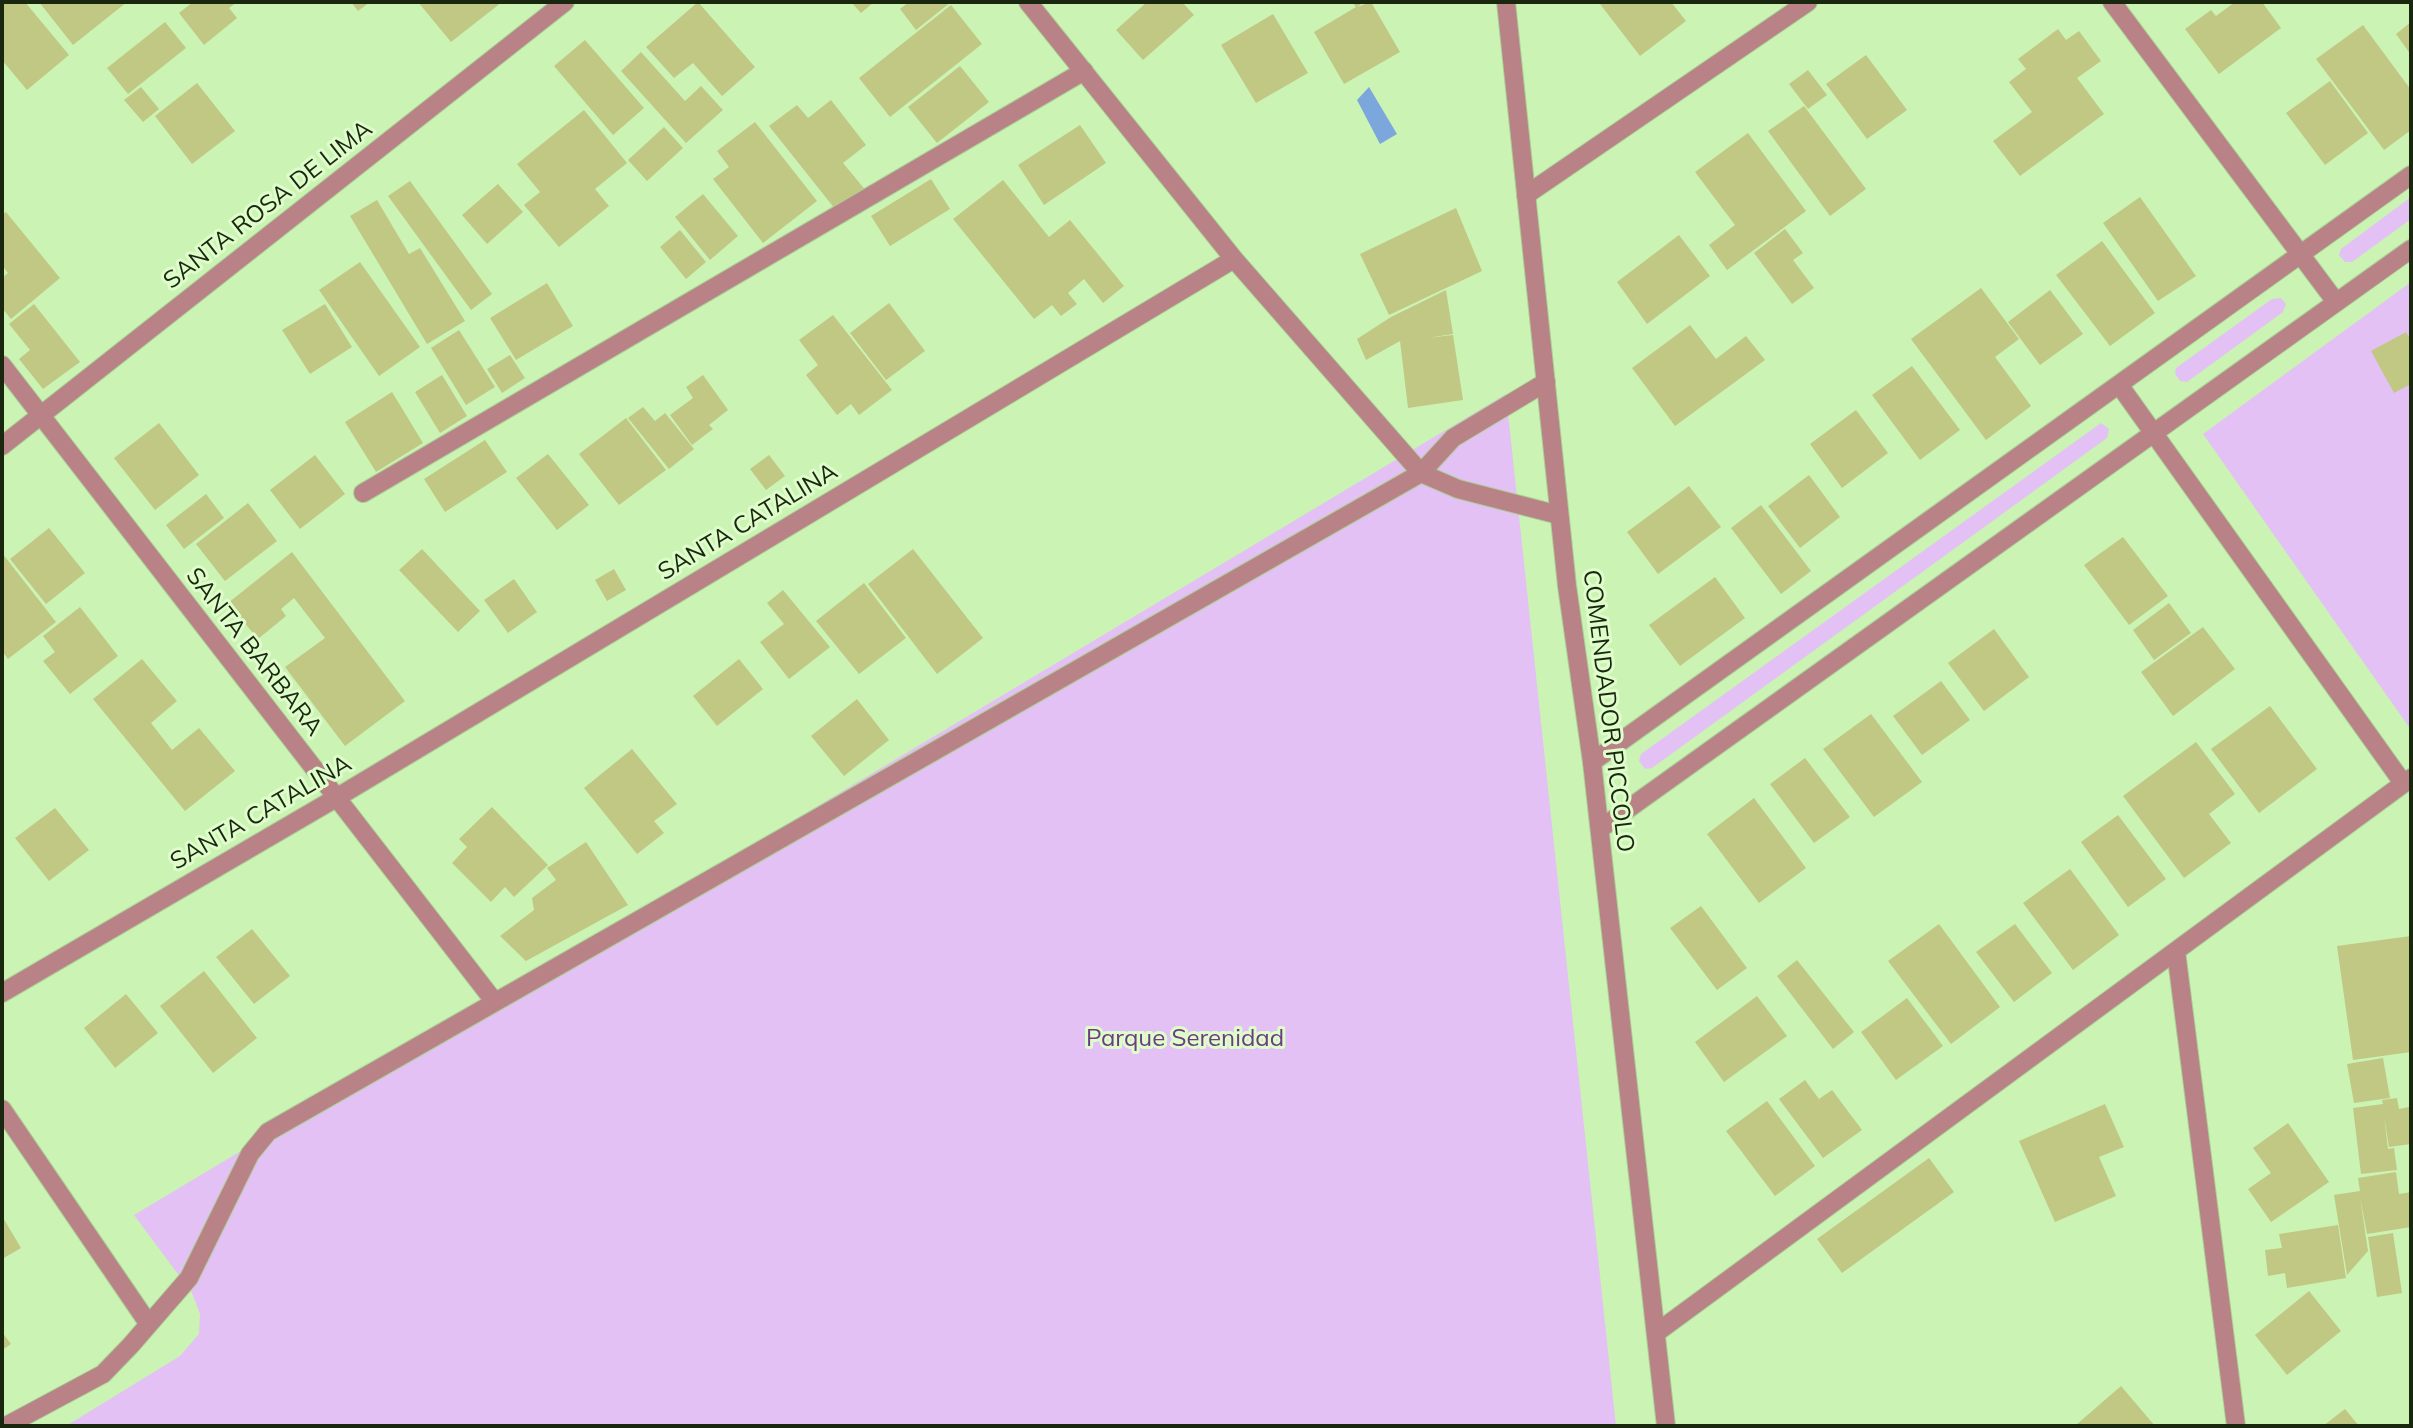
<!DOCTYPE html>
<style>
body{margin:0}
#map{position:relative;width:2413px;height:1428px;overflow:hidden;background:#cbf3b4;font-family:Mulish,sans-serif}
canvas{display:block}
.frame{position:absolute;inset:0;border:4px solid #19270f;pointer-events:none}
</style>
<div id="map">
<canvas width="2413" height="1428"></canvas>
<div class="frame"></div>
</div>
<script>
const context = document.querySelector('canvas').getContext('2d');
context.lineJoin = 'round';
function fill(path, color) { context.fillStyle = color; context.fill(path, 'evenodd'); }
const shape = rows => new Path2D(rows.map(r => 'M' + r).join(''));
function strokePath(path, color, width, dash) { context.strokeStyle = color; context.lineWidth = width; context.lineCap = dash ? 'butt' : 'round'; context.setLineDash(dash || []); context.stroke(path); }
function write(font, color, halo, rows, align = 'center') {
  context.font = font + ' Mulish,sans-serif'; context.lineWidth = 6; context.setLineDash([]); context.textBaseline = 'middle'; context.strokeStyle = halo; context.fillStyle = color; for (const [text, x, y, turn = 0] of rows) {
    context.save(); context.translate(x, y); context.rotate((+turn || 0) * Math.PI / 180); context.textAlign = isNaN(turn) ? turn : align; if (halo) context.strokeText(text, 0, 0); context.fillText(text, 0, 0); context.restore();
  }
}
fill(shape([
 [2411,197,2411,219,2352,262,2345,262,2339,255,2341,249],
 [2411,282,2411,730,2203,434],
 [2281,298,2286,304,2283,312,2187,382,2180,381,2175,374,2176,368,2272,299],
 [1506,394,1616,1426,66,1426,180,1356,199,1334,200,1314,192,1293,134,1215],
 [2101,423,2109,429,2107,438,1652,768,1645,769,1639,761,1641,754]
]), '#e3c1f4');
fill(shape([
 [1369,87,1397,134,1380,144,1357,100]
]), '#7ca7dc');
fill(shape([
 [2,2,25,2,69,55,27,90,2,60],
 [39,2,127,2,73,45],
 [193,2,237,2,229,8,237,18,204,45,179,13],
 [351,2,370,2,358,11],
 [418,2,502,2,451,42],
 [698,2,755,67,722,96,693,63,674,78,646,47],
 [851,2,874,2,861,13],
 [909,2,951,2,916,30,900,9],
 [1147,2,1182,2,1194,15,1143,60,1116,30],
 [1352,2,1364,2,1357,7,1371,2,1400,52,1344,84,1314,32,1356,7],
 [1603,2,1671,2,1686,21,1640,56,1600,4],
 [2235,2,2262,2,2281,28,2219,74,2185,29,2211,10,2216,16],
 [951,5,982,44,890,117,859,78],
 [1273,14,1308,73,1256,103,1221,45],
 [165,22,186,48,128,94,107,68],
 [2411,22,2411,55,2396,34],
 [2363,25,2411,90,2411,130,2384,150,2316,59],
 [2058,29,2066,40,2079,31,2101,61,2077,78,2104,114,2020,176,1993,141,2032,112,2009,82,2026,69,2018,59],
 [585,40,644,108,613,135,554,66],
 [641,52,685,101,701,86,723,110,686,143,621,71],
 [1866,55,1907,110,1867,139,1826,84],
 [960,66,989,102,937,143,908,107],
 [1808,70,1827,95,1808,109,1789,84],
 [2330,81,2368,133,2325,165,2286,113],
 [197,83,235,131,192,164,155,116],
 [141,87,159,109,143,122,124,100],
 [831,100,866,145,843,163,867,192,839,214,769,126,797,105,808,118],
 [1804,106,1866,189,1830,216,1768,131],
 [584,110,627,163,595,189,609,206,559,247,524,205,540,192,517,164],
 [755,122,817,201,763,243,713,179,729,167,717,151],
 [1080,125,1106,163,1044,205,1018,165],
 [664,127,683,148,647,181,628,160],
 [1748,133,1806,211,1727,270,1709,245,1735,225,1695,172],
 [931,179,950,209,890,246,871,216],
 [1003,180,1049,237,1070,220,1124,286,1103,303,1084,279,1068,293,1077,304,1061,316,1052,305,1034,319,953,219],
 [410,181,492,294,471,310,388,196],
 [498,184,523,212,487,244,462,215],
 [703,194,738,236,710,260,675,217],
 [2140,197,2196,276,2158,301,2103,223],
 [377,200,409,254,420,248,465,321,427,344,350,216],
 [1456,208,1482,271,1389,315,1360,254],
 [6,212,60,278,11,319,2,308,2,278,8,273,2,265,2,215],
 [1785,229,1803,253,1793,260,1814,288,1792,304,1754,253],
 [680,230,706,262,686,279,660,247],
 [1679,235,1710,276,1647,324,1617,282],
 [2102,241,2155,313,2110,346,2056,275],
 [360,262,420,347,379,376,319,290],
 [547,283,573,326,516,360,490,318],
 [1981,288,2019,339,1995,357,2031,406,1986,440,1911,339],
 [1446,290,1453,334,1427,338,1453,335,1463,400,1408,408,1400,341,1366,360,1357,339,1391,317],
 [2050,290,2083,334,2040,365,2008,322],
 [889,303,925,351,886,380,850,333],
 [34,304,80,362,43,389,19,359,30,350,9,324],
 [325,304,352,347,310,374,282,330],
 [833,315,892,390,859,415,851,404,837,415,806,375,818,365,799,340],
 [1690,325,1716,359,1746,336,1765,360,1675,426,1632,368],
 [459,330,495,387,466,405,431,348],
 [2406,332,2411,341,2411,384,2394,393,2371,351],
 [510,355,525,378,502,393,487,369],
 [1912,366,1960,430,1920,460,1872,395],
 [442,375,467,416,440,433,415,392],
 [703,375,728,410,709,425,713,429,692,445,670,415,693,398,686,387],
 [392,392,423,443,376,472,345,422],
 [643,407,655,421,665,413,694,449,669,469,628,418],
 [1856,410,1888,453,1842,488,1810,444],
 [626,418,666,470,619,505,579,454],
 [159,423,199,475,155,510,114,458],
 [485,440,507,472,445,512,424,479],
 [548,454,589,505,557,530,516,478],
 [315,455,345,494,300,529,270,490],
 [769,455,785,476,766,490,750,469],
 [1809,475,1840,517,1800,548,1768,506],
 [1689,486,1721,527,1658,574,1627,532],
 [206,494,224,518,184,549,166,525],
 [248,503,277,541,225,581,196,544],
 [1761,505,1811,571,1781,594,1731,528],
 [49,528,85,573,46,604,10,559],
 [2123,537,2168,596,2129,625,2084,565],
 [422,549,480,611,458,632,399,570],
 [913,549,983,638,937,674,868,584],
 [292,552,405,701,345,746,285,667,325,638,294,598,281,609,286,616,258,639,228,603],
 [2,553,56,622,8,659,2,651],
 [614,569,626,590,607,601,595,580],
 [1715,577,1745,618,1680,666,1649,625],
 [514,579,537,612,508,633,484,600],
 [864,583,906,638,859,674,816,621],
 [783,590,830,647,789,679,760,642,784,624,767,603],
 [2169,603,2191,633,2154,660,2133,630],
 [80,607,118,656,70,694,43,661,55,652,43,636],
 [2203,627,2235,669,2173,716,2141,672],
 [1994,629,2029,677,1984,711,1948,663],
 [142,659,177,701,151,723,172,750,199,728,235,771,185,811,93,699],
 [739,659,763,689,717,726,693,696],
 [1941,681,1970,720,1922,755,1893,716],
 [857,699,889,740,844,776,811,736],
 [2270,706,2317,769,2259,813,2211,749],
 [1871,714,1922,782,1874,817,1823,749],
 [2196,742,2235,794,2209,814,2231,843,2184,878,2123,796],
 [632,749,677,804,654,821,664,833,637,854,584,788],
 [1805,758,1850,817,1814,843,1770,784],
 [1754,798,1806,868,1759,903,1707,834],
 [492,807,548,865,514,897,505,887,491,902,452,863,467,847,459,839],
 [55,808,89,850,49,881,15,838],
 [2118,815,2166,879,2128,907,2081,842],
 [586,842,628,905,526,961,500,936,534,910,532,898,556,880,547,868],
 [2070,869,2119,935,2073,970,2023,903],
 [1701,906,1747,968,1717,990,1670,928],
 [1939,924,2000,1007,1951,1044,1888,961],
 [2015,924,2052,973,2014,1002,1976,952],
 [252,929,290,976,254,1004,216,957],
 [2411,936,2411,1052,2353,1060,2337,946],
 [1797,960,1854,1032,1833,1049,1777,976],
 [204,971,257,1038,213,1073,160,1006],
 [126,994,158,1033,115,1068,84,1028],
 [1757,996,1787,1036,1724,1082,1695,1042],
 [1907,998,1943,1046,1896,1080,1861,1032],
 [2383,1058,2390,1098,2354,1103,2347,1064],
 [1805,1080,1819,1099,1832,1090,1862,1130,1823,1158,1779,1099],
 [2397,1098,2399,1109,2409,1107,2411,1144,2389,1147,2384,1116,2388,1149,2394,1148,2397,1170,2361,1174,2353,1108,2383,1104,2382,1100],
 [1767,1101,1815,1166,1775,1196,1726,1131],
 [2105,1104,2124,1147,2099,1157,2116,1196,2055,1222,2019,1141],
 [2288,1123,2329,1182,2271,1222,2248,1189,2271,1173,2253,1148],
 [1929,1158,1954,1192,1842,1273,1817,1239],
 [2396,1172,2399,1194,2411,1192,2411,1227,2367,1234,2360,1197,2368,1251,2347,1275,2334,1195,2360,1191,2358,1178],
 [2,1216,21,1248,2,1259],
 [2338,1225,2346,1278,2287,1288,2285,1273,2268,1276,2265,1250,2282,1248,2279,1234],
 [2393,1233,2402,1293,2377,1297,2368,1237],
 [2309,1291,2341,1331,2287,1375,2255,1335],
 [2,1332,11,1344,2,1350],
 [2121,1386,2155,1426,2077,1426,2076,1425],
 [2345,1409,2359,1426,2323,1426]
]), '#c0c884');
const service = shape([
 [363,493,1084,71]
]);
const minor = shape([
 [1028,2,1234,259,1421,473,1458,489,1559,515],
 [2112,2,2336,302],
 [1526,195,1808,2],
 [2,365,494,1001],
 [2120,386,2403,783],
 [2,446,565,2],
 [1592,762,2411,175],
 [1600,829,2411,249],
 [2176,951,2236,1426],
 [2,993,336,798,1234,259],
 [2,1109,148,1323],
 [1656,1333,2411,778],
 [6,1426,103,1374,131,1345,189,1278,250,1154,268,1132,1421,473,1453,438,1546,382]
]);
const tertiary = shape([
 [1506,2,1567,586,1592,762,1666,1426]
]);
strokePath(service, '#abce96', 20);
strokePath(minor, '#abce96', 20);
strokePath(tertiary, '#abce96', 20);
strokePath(service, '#b88286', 18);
strokePath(minor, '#b88286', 18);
strokePath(tertiary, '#b88286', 18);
write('24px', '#19270f', '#defdcb', [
 ["SANTA ROSA DE LIMA",268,205,-38],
 ["SANTA CATALINA",748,522,-31],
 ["SANTA BARBARA",254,652,52],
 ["COMENDADOR PICCOLO",1608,711,83],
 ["SANTA CATALINA",261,813,-30]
]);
write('24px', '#6d3d82', '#defdcb', [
 ["Parque Serenidad",1185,1039]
]);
</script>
